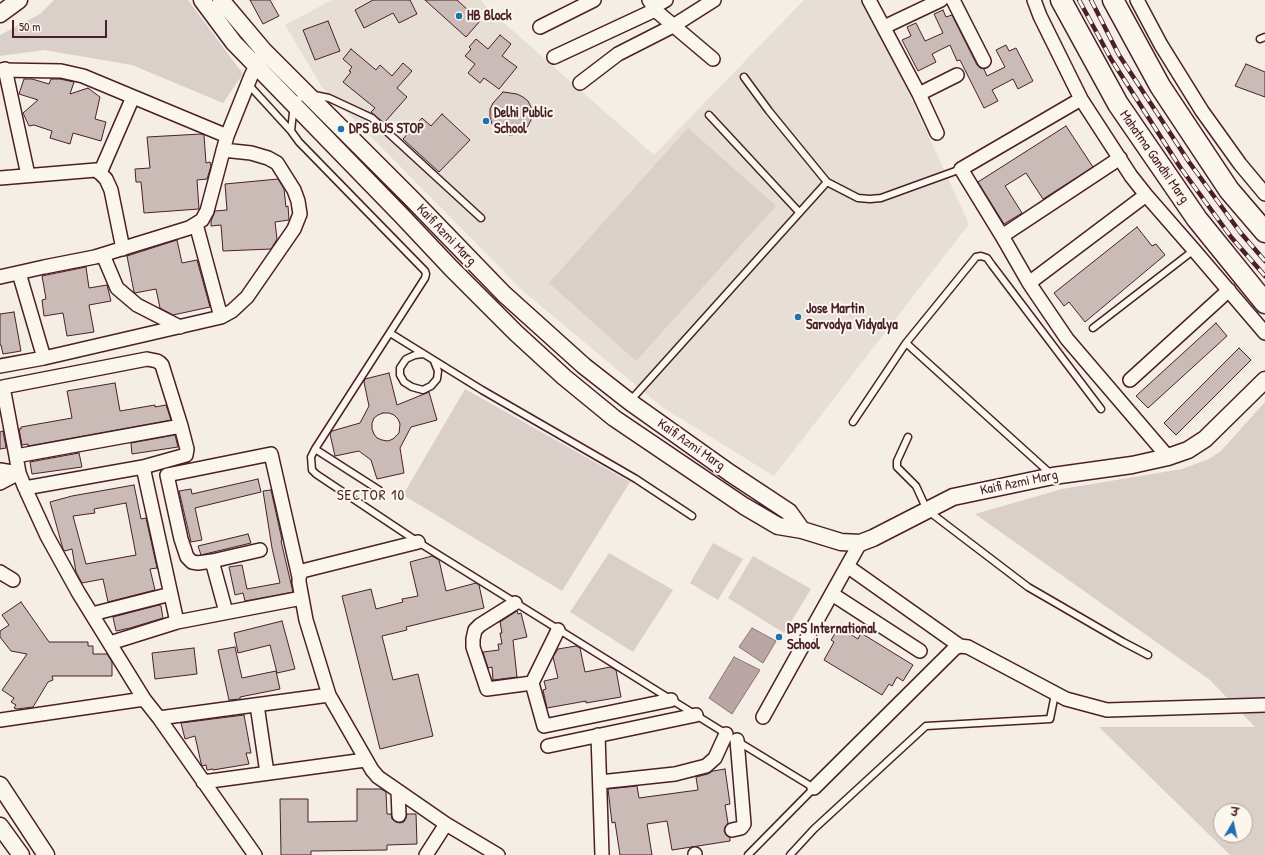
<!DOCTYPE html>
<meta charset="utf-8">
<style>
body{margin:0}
#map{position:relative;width:1265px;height:855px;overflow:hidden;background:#f4eee4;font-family:"Patrick Hand","Playpen Sans Deva",sans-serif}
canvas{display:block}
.north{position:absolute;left:1213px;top:803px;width:40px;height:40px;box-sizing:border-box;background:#fbf7ec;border:1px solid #b4a19f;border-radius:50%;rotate:9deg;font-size:11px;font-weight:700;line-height:16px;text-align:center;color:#4a1f2b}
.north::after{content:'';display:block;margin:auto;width:14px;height:18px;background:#1f6fb2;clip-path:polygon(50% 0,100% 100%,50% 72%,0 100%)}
.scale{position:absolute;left:12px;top:20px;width:95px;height:18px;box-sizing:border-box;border:2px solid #4a1f2b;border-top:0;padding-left:5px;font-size:12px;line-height:14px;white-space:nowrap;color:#4a1f2b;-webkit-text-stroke:3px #fbf7ec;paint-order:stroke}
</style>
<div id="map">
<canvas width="1265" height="855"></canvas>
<div class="north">उ</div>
<div class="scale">50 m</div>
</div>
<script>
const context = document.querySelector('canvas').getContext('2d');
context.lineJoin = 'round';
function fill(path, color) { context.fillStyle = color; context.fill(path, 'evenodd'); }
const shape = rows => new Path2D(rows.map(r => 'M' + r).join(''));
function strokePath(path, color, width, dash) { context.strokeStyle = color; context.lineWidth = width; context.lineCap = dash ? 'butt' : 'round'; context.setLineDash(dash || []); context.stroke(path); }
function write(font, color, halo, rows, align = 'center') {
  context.font = font + ' "Patrick Hand",sans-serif'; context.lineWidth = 4; context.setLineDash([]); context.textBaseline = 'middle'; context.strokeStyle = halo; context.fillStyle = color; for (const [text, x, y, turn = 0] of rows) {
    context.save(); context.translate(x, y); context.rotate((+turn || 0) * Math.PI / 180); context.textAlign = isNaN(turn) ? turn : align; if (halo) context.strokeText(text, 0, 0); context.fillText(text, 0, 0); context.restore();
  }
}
fill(shape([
 [332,0,481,0,487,8,654,155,804,0,866,0,969,224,774,476,662,407,523,291,322,87,285,25]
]), '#e7dfd6');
fill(shape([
 [54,0,188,0,243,74,223,103,132,65,44,50,0,56,0,35,40,14],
 [688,128,776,206,636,361,549,283],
 [465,389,630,482,562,591,403,495],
 [1265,402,1265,855,1230,855,1099,727,1255,727,1210,680,975,514,1062,489,1182,469,1209,459,1221,451],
 [1221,811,1245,811,1245,835,1221,835],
 [713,543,743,559,718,600,690,583],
 [609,553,673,590,633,652,570,612],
 [753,556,811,589,784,633,728,598]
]), '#dbd0c9');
const water = shape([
 [752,628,776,641,763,663,739,647,752,628],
 [734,657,760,670,732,714,709,698,734,657]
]);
fill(water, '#baa7a5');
strokePath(water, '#8d7174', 1);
const building = shape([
 [250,0,270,0,279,16,263,24,250,0],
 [373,0,410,0,417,14,399,23,393,13,364,28,355,10,373,0],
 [425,0,457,0,480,21,466,37,425,0],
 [943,10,946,17,952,15,977,65,980,68,984,69,987,76,1005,67,996,50,1006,45,1009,51,1016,48,1033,81,1018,89,1013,79,992,90,998,101,984,108,960,60,957,61,950,45,932,54,936,62,918,71,902,40,911,36,907,27,916,23,925,41,943,33,934,14,943,10],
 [328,21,340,51,315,60,303,30,328,21],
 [500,35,511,44,502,56,517,67,499,89,484,78,480,83,468,73,475,64,465,56,471,49,469,47,476,39,488,49,500,35],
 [351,49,376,70,380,65,392,76,403,63,412,71,397,88,407,97,384,123,371,112,375,108,343,82,351,72,349,71,352,67,343,59,351,49],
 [1246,64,1265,72,1265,97,1235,86,1246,64],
 [24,79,32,79,49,84,51,79,60,79,74,82,70,94,88,88,100,97,95,119,106,122,101,141,73,133,70,144,50,138,52,131,34,125,29,126,23,113,38,100,19,94,24,79],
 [503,92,517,94,523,97,528,101,531,107,531,120,528,126,524,131,517,134,510,135,503,133,497,129,492,124,490,117,490,109,493,103,503,92],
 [442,114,470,140,439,172,403,139,422,118,431,126,442,114],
 [1066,126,1093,167,1043,199,1026,173,1005,186,1022,213,1004,224,978,182,1066,126],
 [201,134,204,135,206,163,210,162,211,166,207,179,197,180,199,209,144,213,141,182,136,182,135,169,150,168,147,137,201,134],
 [278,179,284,189,286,207,288,206,289,220,275,222,277,239,271,249,223,251,221,225,211,226,211,221,215,211,227,210,225,184,278,179],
 [1137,227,1152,246,1156,244,1165,255,1085,322,1069,302,1064,306,1054,293,1137,227],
 [177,240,182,263,197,260,210,307,173,315,160,308,156,289,135,293,134,292,127,256,177,240],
 [86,267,89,288,107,285,111,301,89,305,94,332,67,336,63,313,44,316,42,300,46,299,42,276,86,267],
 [14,312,21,351,3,354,1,345,0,345,0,314,14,312],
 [1216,323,1227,336,1148,408,1136,396,1216,323],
 [1239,348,1251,360,1176,435,1164,423,1239,348],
 [389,373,397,405,429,392,437,420,411,427,400,448,404,473,377,479,371,460,359,451,335,456,330,434,332,431,360,423,369,406,364,382,365,379,389,373],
 [383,413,389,413,394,415,398,419,400,424,399,433,393,439,388,441,382,440,377,438,374,434,372,429,372,423,374,418,378,415,383,413],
 [115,383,120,411,155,405,155,407,166,405,171,420,28,446,28,444,22,445,19,429,21,429,21,427,72,418,67,391,115,383],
 [3,431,6,448,0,449,0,432,3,431],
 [175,435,178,447,132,454,131,443,175,435],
 [79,453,82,467,32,474,30,462,79,453],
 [258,479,261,492,195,508,202,540,191,542,179,491,191,489,192,494,258,479],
 [134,485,141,519,146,518,157,568,150,569,155,590,108,602,103,579,82,583,76,572,72,549,65,551,63,549,50,502,72,496,134,485],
 [126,503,136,555,86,564,73,516,95,513,94,509,126,503],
 [271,490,282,540,281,541,293,592,245,601,243,593,235,595,229,567,242,565,247,589,280,583,272,548,263,491,271,490],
 [248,534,251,543,201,555,198,546,248,534],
 [432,556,439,560,446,591,476,583,479,585,484,608,406,627,407,630,382,636,393,680,418,674,433,736,380,749,342,596,371,589,376,609,403,602,402,599,418,596,410,562,432,556],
 [21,602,49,642,88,642,88,646,93,646,93,654,107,654,112,662,112,676,52,676,53,680,48,682,33,707,17,709,14,708,16,705,11,702,14,698,2,690,27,654,11,651,0,637,0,631,9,625,2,615,21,602],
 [159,605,161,606,163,618,130,628,116,631,113,617,159,605],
 [517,611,518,614,521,613,527,637,513,640,517,677,493,680,492,667,488,668,483,652,499,650,498,644,502,644,500,633,502,633,500,622,517,611],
 [282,621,295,669,277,673,270,645,238,653,234,633,282,621],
 [839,627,858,639,861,633,913,665,903,681,897,677,892,686,889,684,882,695,824,660,834,642,831,640,839,627],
 [576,646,580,648,585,672,610,667,616,670,621,697,586,703,586,701,547,708,543,690,546,689,544,681,558,678,553,657,558,649,576,646],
 [235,647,242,678,276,671,280,689,240,697,240,699,229,700,218,650,235,647],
 [194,648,197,674,155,679,152,653,194,648],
 [244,715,251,753,246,753,249,764,213,770,213,769,207,770,206,765,202,766,201,763,195,736,185,739,181,723,244,715],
 [725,769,730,804,725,805,728,823,725,827,724,831,726,835,730,838,730,841,672,850,667,821,647,824,652,855,620,855,615,822,612,823,608,789,637,786,639,798,698,790,696,777,708,774,713,771,725,769],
 [357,789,381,789,386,792,387,814,391,814,392,819,396,822,400,823,404,822,406,818,407,814,416,814,417,844,387,845,387,850,311,851,311,855,281,855,280,799,308,799,308,822,357,821,357,789]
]);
fill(building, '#cabbb6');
strokePath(building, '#4a1f2b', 1);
const service = shape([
 [1260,39,1265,37],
 [744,77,769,111,827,182,858,198,870,199,881,198,961,169],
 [248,84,291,131],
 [709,115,799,212],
 [481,218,372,118,329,98,305,93,294,104,291,131,299,142,425,271,426,274,425,278,315,449,311,457,312,470,316,474,418,542,728,735],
 [1093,328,1194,250],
 [390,333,482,390,636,479,692,516],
 [906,343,1052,475],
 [423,354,415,355,406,359,400,368,400,375,404,382,412,387,423,390,431,386,437,379,438,371,434,361],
 [630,401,827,182],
 [853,422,906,343,976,257,981,256,987,258,992,265,1101,409],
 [908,437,897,461,897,467,916,486,927,510,1028,587,1123,642,1148,655],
 [315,449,379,490],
 [737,741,814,788,748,855],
 [790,855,814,829,926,726,1050,719,1055,694]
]);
const minor = shape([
 [649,0,655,10,713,59],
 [869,0,919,94,937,133],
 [953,0,984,61],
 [1034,0,1040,16,1081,99,1131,176,1146,195,1194,250,1265,333],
 [1137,0,1161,45,1202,111,1240,164,1265,194],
 [654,7,666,0],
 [540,27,594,0],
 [884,27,941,0],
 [554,57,655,10],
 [5,69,28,175],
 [0,70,61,71,83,76,227,136,207,211,202,220,189,228,95,257,44,267,0,277],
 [580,83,618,54,673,26,714,0],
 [919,94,957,75],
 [1081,99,961,169,1002,236,1029,283,1067,339,1168,457],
 [227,136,251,76,260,58],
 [100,173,133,97],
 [0,178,96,170,100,173,106,179,111,190,123,249],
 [196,224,221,317],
 [1002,236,1120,158],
 [103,255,117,288,137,305,180,327],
 [19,273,44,358],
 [1029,283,1146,195],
 [0,366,44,358,221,317,232,311,247,297,294,229,300,214,298,201,294,190,277,163,268,158,251,153,223,150],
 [1130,380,1229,290],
 [16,456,181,426],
 [143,467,177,622],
 [0,470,19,473],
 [0,483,19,473],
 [25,488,143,467,186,455,187,449,181,426,162,365,160,363,157,361,147,359,3,387,16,456,19,473,25,488,47,536,78,592,144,699,159,718,255,855],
 [418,542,302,571,299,577,299,582,306,620,329,695,372,770,378,777,446,824,498,855],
 [212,561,198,563,192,562,187,557,181,539,167,475,271,454,299,577],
 [847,566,960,646],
 [0,572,13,580],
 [832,594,920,651],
 [515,603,480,625,475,630,473,639,473,647,487,689,532,683],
 [226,612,212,561,260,550],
 [92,614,171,594],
 [558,630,532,683,544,726,671,700],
 [110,643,177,622,302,598],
 [257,705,267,773],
 [763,717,860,543],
 [159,718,329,695],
 [0,720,144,699],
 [598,735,602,855],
 [548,746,696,715],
 [203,782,365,760],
 [600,782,675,774,706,766,715,758,726,734],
 [814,788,955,648,960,646,968,647,1066,699,1107,710,1265,705],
 [398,791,399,815],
 [732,830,741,828,744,824,737,740],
 [695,854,695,855],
 [426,855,446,824]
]);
const tertiary = shape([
 [202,0,234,43,402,216,451,268,516,333,564,377,614,418,744,506,778,526,802,530,841,542,860,543,873,538,953,497,1053,476,1132,465,1168,457,1188,450,1205,439,1265,380],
 [221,0,264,51,411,198,504,294,584,366,630,402,730,473,789,512,802,530],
 [0,14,19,0],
 [0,785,46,855],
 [0,826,21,855]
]);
const primary = shape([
 [1061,0,1118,104,1197,219,1265,303],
 [1113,0,1160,86,1229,190,1265,232]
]);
strokePath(service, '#4a1f2b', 9);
strokePath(minor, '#4a1f2b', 16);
strokePath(tertiary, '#4a1f2b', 19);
strokePath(primary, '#4a1f2b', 23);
strokePath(service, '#fbf7ec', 6);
strokePath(minor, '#fbf7ec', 13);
strokePath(tertiary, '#fbf7ec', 16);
strokePath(primary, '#fbf7ec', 20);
const rail = shape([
 [1079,0,1111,59,1180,167,1231,237,1265,276],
 [1091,0,1119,55,1189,162,1240,232,1265,261]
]);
strokePath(rail, '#4a1f2b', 4.5);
strokePath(rail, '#fbf7ec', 3, [9]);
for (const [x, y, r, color] of [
 [459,16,4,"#1f6fb2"],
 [486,121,4,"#1f6fb2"],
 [341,129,4,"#1f6fb2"],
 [798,317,4,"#1f6fb2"],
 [779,637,4,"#1f6fb2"]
]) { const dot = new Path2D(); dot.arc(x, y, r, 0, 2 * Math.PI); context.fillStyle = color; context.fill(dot); strokePath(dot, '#fbf7ec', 1.5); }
write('bold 14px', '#4a1f2b', '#fbf7ec', [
 ["HB Block",467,16],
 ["Delhi Public",494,113],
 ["School",494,129],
 ["DPS BUS STOP",349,129],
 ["Jose Martin",806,309],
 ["Sarvodya Vidyalya",806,325],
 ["DPS International",787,629],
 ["School",787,645]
], 'left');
write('14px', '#4a1f2b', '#fbf7ec', [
 ["Mahatma Gandhi Marg",1154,157,55],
 ["Kaifi Azmi Marg",446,235,46],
 ["Kaifi Azmi Marg",691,445,35],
 ["Kaifi Azmi Marg",1019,483,-12]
]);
context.letterSpacing = '1px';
write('15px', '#4a1f2b', '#fbf7ec', [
 ["SECTOR 10",371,496]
]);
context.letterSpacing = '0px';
</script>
